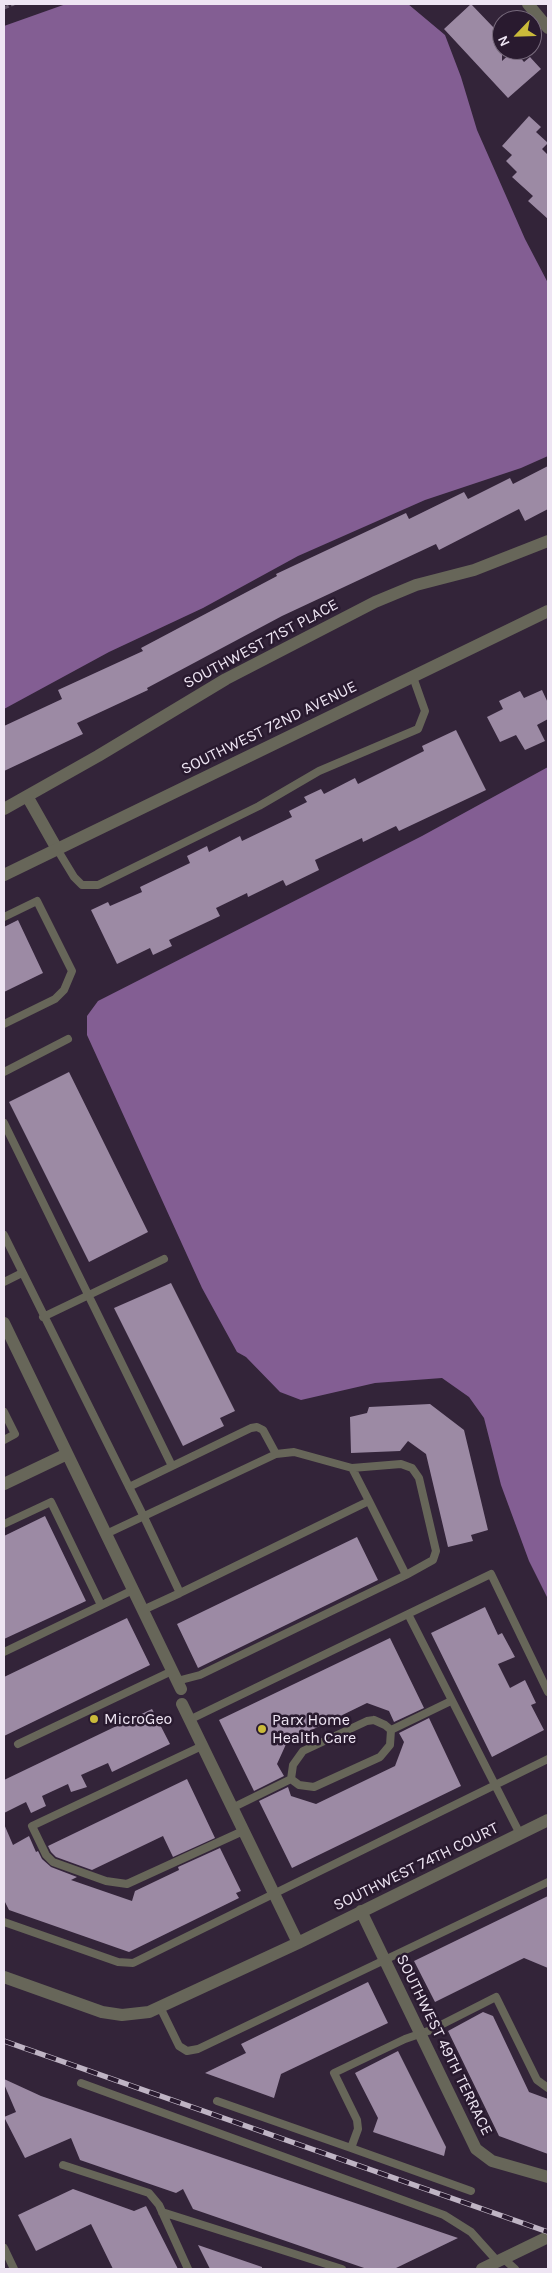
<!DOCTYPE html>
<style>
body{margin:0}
#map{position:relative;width:552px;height:2273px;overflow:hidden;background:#332439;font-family:Karla,sans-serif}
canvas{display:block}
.frame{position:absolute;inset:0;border:5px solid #eee5f3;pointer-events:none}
.north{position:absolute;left:492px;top:10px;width:50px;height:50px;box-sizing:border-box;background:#291a2f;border:1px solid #786b7d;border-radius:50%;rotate:246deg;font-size:14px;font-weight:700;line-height:20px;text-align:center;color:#eee5f3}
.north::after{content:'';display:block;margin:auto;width:18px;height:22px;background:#caba3a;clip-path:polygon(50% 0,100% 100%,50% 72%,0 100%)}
</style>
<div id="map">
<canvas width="552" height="2273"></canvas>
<div class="frame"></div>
<div class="north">N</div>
</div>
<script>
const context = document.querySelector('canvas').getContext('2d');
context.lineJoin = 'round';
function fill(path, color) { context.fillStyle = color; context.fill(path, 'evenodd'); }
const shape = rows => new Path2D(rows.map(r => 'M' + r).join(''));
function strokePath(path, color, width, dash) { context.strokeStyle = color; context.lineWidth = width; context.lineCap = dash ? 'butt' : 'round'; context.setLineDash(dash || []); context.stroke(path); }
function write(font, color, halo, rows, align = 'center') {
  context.font = font + ' Karla,sans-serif'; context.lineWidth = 5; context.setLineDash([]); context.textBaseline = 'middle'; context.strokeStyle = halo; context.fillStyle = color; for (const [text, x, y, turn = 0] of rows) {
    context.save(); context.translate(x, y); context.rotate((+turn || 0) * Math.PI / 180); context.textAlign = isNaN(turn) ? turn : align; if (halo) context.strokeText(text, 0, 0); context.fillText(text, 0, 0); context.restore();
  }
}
fill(shape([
 [66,4,408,4,445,35,461,77,477,130,525,239,548,283,548,456,521,468,425,500,298,556,203,608,109,652,4,709,4,26],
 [548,767,548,1599,529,1561,501,1485,484,1418,469,1397,442,1378,375,1383,301,1400,280,1392,246,1357,237,1352,202,1288,87,1035,87,1016,98,1001,422,836]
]), '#835e93');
fill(shape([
 [471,4,494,28,502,21,502,61,514,50,524,62,530,57,541,69,508,98,444,29],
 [529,116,541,127,536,132,548,143,542,149,548,155,548,219,528,201,533,196,512,177,517,172,506,161,512,155,502,146],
 [548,466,548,509,525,521,519,509,439,550,436,544,282,616,147,688,148,690,77,723,83,734,4,771,4,726,62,699,58,690,143,651,141,648,277,576,276,574,406,513,409,519,464,492,468,499,510,478,513,484],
 [542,690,548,703,548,719,537,725,545,741,525,750,516,735,500,742,487,717,503,709,499,701,520,691,524,698],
 [456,730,486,790,399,831,396,826,363,842,362,838,315,860,319,870,286,886,283,880,248,897,247,893,216,908,220,916,169,940,172,946,153,955,150,948,117,964,91,910,108,902,110,906,142,892,140,887,190,863,187,856,207,846,209,852,240,836,242,841,292,817,289,811,307,802,304,797,321,789,324,794,355,778,358,784,424,751,422,746],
 [18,920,43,973,4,992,4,927],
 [69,1072,148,1232,89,1262,9,1102],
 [171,1283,235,1411,220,1418,224,1426,183,1446,114,1308],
 [430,1404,464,1430,488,1530,471,1535,473,1541,448,1547,426,1454,408,1441,400,1451,351,1453,350,1417,367,1413,369,1407],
 [45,1516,86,1601,4,1639,4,1536],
 [357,1537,378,1580,198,1668,177,1624],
 [485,1607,498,1635,502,1633,515,1657,498,1664,510,1688,525,1680,536,1703,531,1705,544,1730,492,1757,431,1633],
 [127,1618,150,1665,4,1736,4,1677],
 [390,1638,424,1708,394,1722,389,1711,367,1703,287,1742,277,1764,284,1776,254,1791,219,1720],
 [152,1709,170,1744,112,1772,108,1763,81,1775,87,1787,71,1792,68,1784,42,1796,46,1806,31,1813,26,1802,4,1813,4,1780],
 [429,1718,461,1786,292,1868,259,1801,288,1787,291,1796,316,1804,395,1766,404,1742,399,1733],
 [187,1779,215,1838,173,1857,163,1836,92,1870,56,1857,51,1852,48,1846],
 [4,1824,13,1845,29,1836,36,1852,38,1851,42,1859,51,1867,77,1877,71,1880,132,1901,135,1891,179,1870,178,1867,220,1848,241,1891,236,1893,239,1898,129,1952,9,1910,4,1900],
 [548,1896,548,1968,524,1958,435,2002,414,1961],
 [368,1982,388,2023,281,2074,274,2098,205,2073,246,2053,241,2044],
 [483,2012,493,2016,529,2092,548,2099,548,2154,499,2136,448,2031],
 [398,2051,446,2147,444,2156,373,2132,378,2118,355,2073],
 [4,2079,41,2096,458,2238,394,2269,367,2269,193,2209,183,2189,176,2193,80,2160,71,2138,25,2158,4,2117,16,2112,4,2084],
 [73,2189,134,2211,146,2206,178,2269,113,2269,91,2224,36,2251,18,2215],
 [198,2245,262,2267,262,2269,210,2269]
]), '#9c8aa4');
strokePath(shape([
 [4,8,14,4]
]), '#6c5f72', 3, [5, 2.5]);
strokePath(shape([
 [57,849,74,877,82,885,98,885,259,806,319,771,418,729,425,711,413,677],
 [4,917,37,901,72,971,64,990,55,999,4,1024],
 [4,1072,68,1039],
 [4,1123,172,1466],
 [4,1235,144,1517,180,1593,143,1610],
 [4,1282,22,1273],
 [43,1317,164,1259],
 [4,1412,15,1434,4,1440],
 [129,1487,251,1428,257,1427,263,1430,276,1454],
 [369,1501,406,1575],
 [4,1524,51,1502,101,1605],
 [106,1534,276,1454,294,1452,352,1468,369,1501,180,1593],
 [4,1652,133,1590],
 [177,1681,200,1675,406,1575,433,1560,436,1551,419,1478,412,1468,401,1464,352,1468],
 [189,1720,408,1614],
 [374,1720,385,1725,391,1730,390,1745,380,1757,314,1787,299,1785,291,1779,293,1765,303,1751,367,1721,374,1720],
 [391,1730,451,1701],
 [18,1744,172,1671],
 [202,1746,32,1826,46,1855,53,1862,106,1881,127,1884,243,1831],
 [232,1808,291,1779],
 [520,1834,408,1614,491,1574,548,1692],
 [4,1922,118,1962,133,1963,548,1759],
 [160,2007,179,2046,187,2051,198,2049,548,1882],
 [81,2083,444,2215,471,2232,498,2262],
 [217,2101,351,2148,358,2129,357,2120,334,2073,405,2039,431,2030,496,1997,537,2080,548,2088],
 [351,2148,471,2191],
 [63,2165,149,2193,159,2205,188,2269],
 [162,2212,342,2269],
 [4,2248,14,2269],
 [504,2259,515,2269]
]), '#676659', 8);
strokePath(shape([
 [528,4,548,28],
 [27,796,57,849],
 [4,809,98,756,226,679,375,602,416,585,474,570,548,541],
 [4,1323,181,1689],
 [4,1484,67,1454],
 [182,1704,298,1943],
 [361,1911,476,2149,492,2161,548,2177],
 [4,1977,102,2012,122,2015,149,2012,298,1943,548,1820],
 [482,2269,548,2237]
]), '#676659', 12);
strokePath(shape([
 [4,875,548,611]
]), '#676659', 12);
const rail = shape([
 [4,2041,548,2232]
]);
strokePath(rail, '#bfb4c4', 5.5);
strokePath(rail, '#291a2f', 4, [11]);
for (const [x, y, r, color] of [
 [94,1719,5,"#caba3a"],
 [262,1729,5,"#caba3a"]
]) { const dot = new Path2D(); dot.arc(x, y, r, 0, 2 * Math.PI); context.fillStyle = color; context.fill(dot); strokePath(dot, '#291a2f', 2); }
write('16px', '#eee5f3', '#291a2f', [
 ["SOUTHWEST 71ST PLACE",261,644,-28],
 ["SOUTHWEST 72ND AVENUE",269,728,-26],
 ["SOUTHWEST 74TH COURT",416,1867,-26],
 ["SOUTHWEST 49TH TERRACE",444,2045,64]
]);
write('16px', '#eee5f3', '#291a2f', [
 ["MicroGeo",104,1719],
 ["Parx Home",272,1720],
 ["Health Care",272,1738]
], 'left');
</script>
